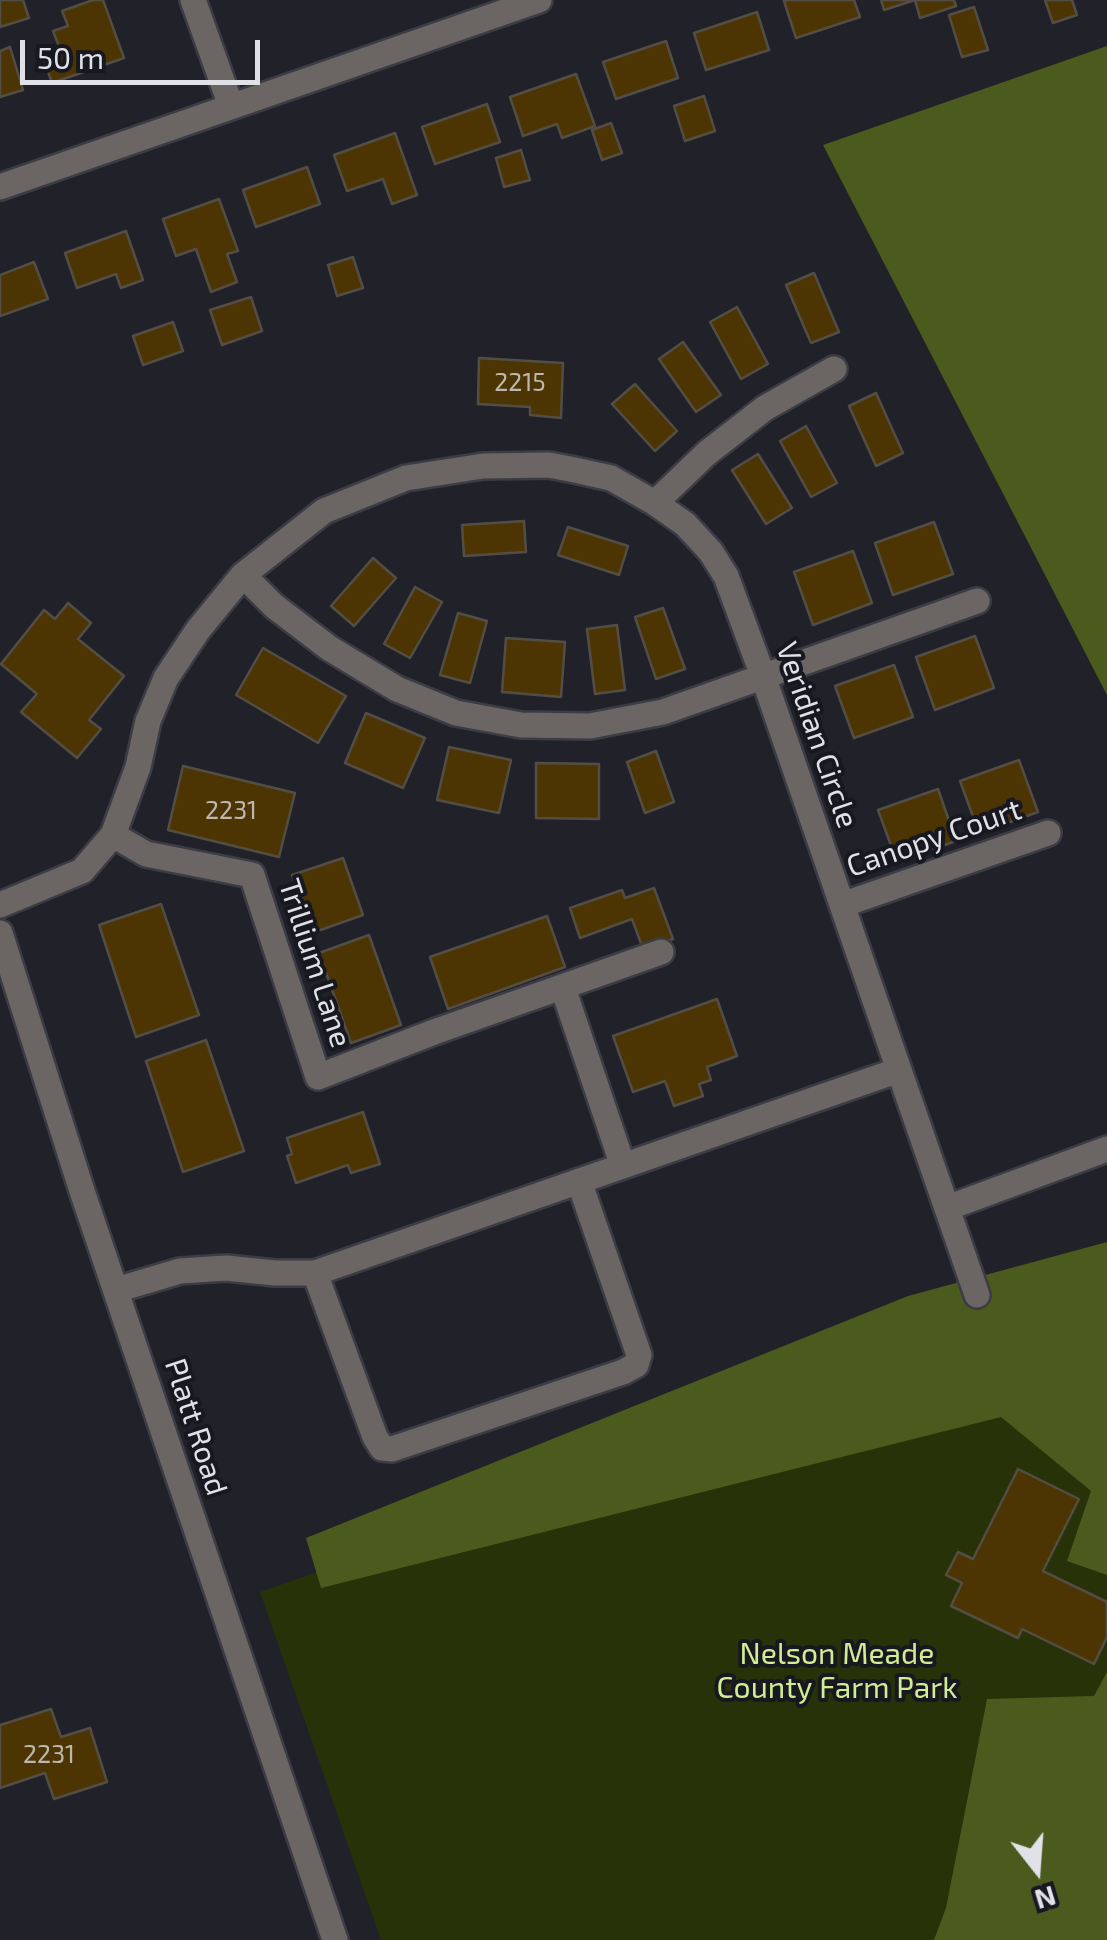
<!DOCTYPE html>
<style>
body{margin:0}
#map{position:relative;width:1107px;height:1940px;overflow:hidden;background:#21212a;font-family:"Exo 2",sans-serif}
canvas{display:block}
.north{position:absolute;left:987px;top:1820px;width:100px;height:100px;-webkit-text-stroke:8px #171820;paint-order:stroke;rotate:163deg;font-size:28px;font-weight:700;line-height:40px;text-align:center;color:#e1e2e8}
.north::after{content:'';display:block;margin:auto;width:35px;height:45px;background:#e1e2e8;clip-path:polygon(50% 0,100% 100%,50% 72%,0 100%)}
.scale{position:absolute;left:20px;top:40px;width:240px;height:45px;box-sizing:border-box;border:5px solid #e1e2e8;border-top:0;padding-left:12px;font-size:30px;line-height:35px;white-space:nowrap;color:#e1e2e8;-webkit-text-stroke:8px #171820;paint-order:stroke}
</style>
<div id="map">
<canvas width="1107" height="1940"></canvas>
<div class="north">N</div>
<div class="scale">50 m</div>
</div>
<script>
const context = document.querySelector('canvas').getContext('2d');
context.lineJoin = 'round';
function fill(path, color) { context.fillStyle = color; context.fill(path, 'evenodd'); }
const shape = rows => new Path2D(rows.map(r => 'M' + r).join(''));
function strokePath(path, color, width, dash) { context.strokeStyle = color; context.lineWidth = width; context.lineCap = dash ? 'butt' : 'round'; context.setLineDash(dash || []); context.stroke(path); }
function write(font, color, halo, rows, align = 'center') {
  context.font = font + ' "Exo 2",sans-serif'; context.lineWidth = 8; context.setLineDash([]); context.textBaseline = 'middle'; context.strokeStyle = halo; context.fillStyle = color; for (const [text, x, y, turn = 0] of rows) {
    context.save(); context.translate(x, y); context.rotate((+turn || 0) * Math.PI / 180); context.textAlign = isNaN(turn) ? turn : align; if (halo) context.strokeText(text, 0, 0); context.fillText(text, 0, 0); context.restore();
  }
}
fill(shape([
 [1107,1294,1107,1940,381,1940,260,1592]
]), '#283208');
fill(shape([
 [1107,46,1107,695,823,145],
 [1107,1242,1107,1575,1067,1561,1091,1491,1001,1417,321,1588,306,1538,908,1296],
 [1107,1672,1107,1940,934,1940,946,1908,987,1699,1094,1696]
]), '#4b5b1d');
const building = shape([
 [0,0,23,0,29,18,0,27,0,0],
 [93,0,103,0,124,58,52,83,44,60,62,54,53,31,68,26,62,11,93,0],
 [788,0,854,0,860,17,796,38,784,1,788,0],
 [881,0,954,0,956,6,920,18,915,0,884,10,881,0],
 [1045,0,1072,0,1077,15,1053,23,1045,0],
 [974,7,988,50,962,57,949,15,974,7],
 [757,12,769,50,706,70,694,33,757,12],
 [666,41,678,78,616,99,603,62,666,41],
 [10,47,23,90,0,97,0,51,10,47],
 [576,74,595,126,562,138,557,124,523,136,510,97,576,74],
 [704,96,715,131,685,141,674,106,704,96],
 [487,104,500,142,435,164,422,127,487,104],
 [611,123,622,153,602,160,592,130,611,123],
 [395,133,417,195,392,204,383,179,347,191,334,155,395,133],
 [521,150,530,180,504,187,496,158,521,150],
 [307,167,320,204,256,227,243,190,307,167],
 [219,199,238,251,227,254,237,282,211,292,196,249,176,256,163,219,219,199],
 [126,231,143,280,121,288,116,274,77,288,65,253,126,231],
 [353,257,363,288,337,296,328,265,353,257],
 [34,262,48,299,0,316,0,275,34,262],
 [814,273,839,332,811,343,786,285,814,273],
 [251,297,262,331,222,345,210,310,251,297],
 [737,307,768,364,741,379,710,322,737,307],
 [173,322,183,351,143,365,133,336,173,322],
 [683,342,721,395,696,412,659,359,683,342],
 [479,358,563,363,561,418,530,415,530,407,478,404,479,358],
 [635,384,677,431,655,451,612,404,635,384],
 [876,393,903,453,876,466,849,406,876,393],
 [806,426,837,483,811,497,780,441,806,426],
 [758,454,792,508,766,524,732,470,758,454],
 [524,521,526,552,464,556,462,525,524,521],
 [934,522,953,574,893,595,875,543,934,522],
 [568,527,628,546,619,575,558,555,568,527],
 [853,551,872,603,813,625,794,572,853,551],
 [373,558,396,578,354,626,331,606,373,558],
 [415,587,442,602,410,658,384,644,415,587],
 [68,603,91,623,78,639,124,676,89,720,101,729,77,758,21,712,37,694,1,664,44,610,55,619,68,603],
 [663,608,685,669,656,679,635,617,663,608],
 [458,613,487,621,470,683,440,675,458,613],
 [617,625,625,690,595,694,587,629,617,625],
 [975,636,994,688,935,710,916,657,975,636],
 [506,638,565,642,561,697,502,692,506,638],
 [263,648,346,696,318,743,236,695,263,648],
 [894,665,913,717,854,738,835,686,894,665],
 [366,713,425,738,403,788,345,763,366,713],
 [449,747,511,760,499,813,437,800,449,747],
 [656,751,674,802,645,813,627,762,656,751],
 [1019,760,1038,812,979,833,960,781,1019,760],
 [536,763,599,764,599,819,536,818,536,763],
 [183,766,295,793,279,857,168,830,183,766],
 [938,789,956,841,897,862,878,810,938,789],
 [343,858,363,915,312,933,292,875,343,858],
 [654,888,673,939,643,949,632,919,580,938,570,908,622,890,625,898,654,888],
 [161,904,199,1015,136,1037,99,925,161,904],
 [547,916,565,967,448,1009,430,957,547,916],
 [369,935,401,1025,351,1043,319,953,369,935],
 [717,999,737,1056,707,1067,711,1080,699,1084,703,1096,674,1106,665,1081,633,1092,613,1036,717,999],
 [206,1040,244,1151,183,1172,146,1061,206,1040],
 [363,1112,380,1164,351,1173,348,1165,296,1183,287,1156,292,1154,287,1138,363,1112],
 [1018,1469,1079,1499,1043,1571,1107,1602,1107,1637,1094,1664,1022,1629,1018,1638,951,1606,962,1583,946,1575,958,1552,973,1559,1018,1469],
 [51,1709,61,1737,90,1728,107,1782,54,1799,45,1773,0,1788,0,1725,51,1709]
]);
fill(building, '#4d3503');
strokePath(building, '#534e45', 2.5);
const minor = shape([
 [193,0,231,106],
 [0,187,539,0],
 [655,503,707,453,765,408,834,369],
 [243,575,274,606,329,648,397,689,456,713,521,725,590,726,663,712,977,601],
 [113,835,146,854,252,875,318,1077,434,1032,661,952],
 [0,905,82,871,113,835,138,767,148,721,166,678,198,630,243,575,324,511,406,478,483,466,549,465,570,469,611,478,655,503,685,524,711,552,726,576,763,676,899,1070,315,1273,275,1273,226,1268,180,1271,116,1290],
 [842,905,1048,833],
 [0,933,82,1191,335,1940],
 [563,988,623,1166],
 [899,1070,977,1295],
 [947,1208,1107,1149],
 [315,1273,375,1437,382,1448,392,1449,623,1372,636,1365,639,1355,579,1181]
]);
strokePath(minor, '#3c3c45', 30);
strokePath(minor, '#6b6664', 25);
write('25px', '#bcb7af', null, [
 ["2215",520,383],
 ["2231",231,811],
 ["2231",49,1755]
]);
write('30px', '#e1e2e8', '#171820', [
 ["Veridian Circle",817,735,71],
 ["Canopy Court",934,838,-19],
 ["Trillium Lane",315,963,72],
 ["Platt Road",196,1427,72]
]);
write('30px', '#d1ec92', '#171820', [
 ["Nelson Meade",837,1654],
 ["County Farm Park",837,1688]
]);
</script>
